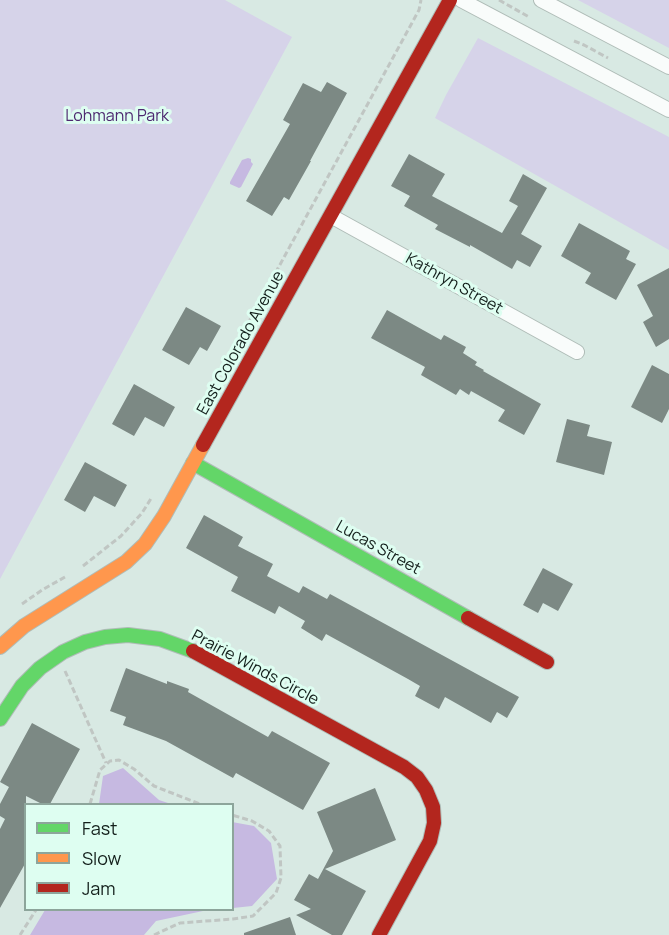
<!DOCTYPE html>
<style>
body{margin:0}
#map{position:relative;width:669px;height:935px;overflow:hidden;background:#d8e9e3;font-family:Manrope,sans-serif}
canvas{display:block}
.legend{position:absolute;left:24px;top:803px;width:210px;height:108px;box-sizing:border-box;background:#defef1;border:2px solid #8da59b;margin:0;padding:8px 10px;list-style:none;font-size:18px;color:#131f1b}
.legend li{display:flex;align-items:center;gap:12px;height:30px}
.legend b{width:30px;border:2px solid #8da59b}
</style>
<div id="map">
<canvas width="669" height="935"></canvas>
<ul class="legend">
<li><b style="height:8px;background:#63d668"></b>Fast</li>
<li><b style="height:8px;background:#ff974d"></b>Slow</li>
<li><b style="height:8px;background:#b3261e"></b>Jam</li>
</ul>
</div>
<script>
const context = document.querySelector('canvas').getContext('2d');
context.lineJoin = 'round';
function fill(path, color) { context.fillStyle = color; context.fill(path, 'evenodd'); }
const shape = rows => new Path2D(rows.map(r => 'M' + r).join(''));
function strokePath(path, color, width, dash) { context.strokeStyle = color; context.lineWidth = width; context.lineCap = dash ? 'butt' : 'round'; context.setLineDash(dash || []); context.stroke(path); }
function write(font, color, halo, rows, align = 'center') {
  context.font = font + ' Manrope,sans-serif'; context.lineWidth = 6; context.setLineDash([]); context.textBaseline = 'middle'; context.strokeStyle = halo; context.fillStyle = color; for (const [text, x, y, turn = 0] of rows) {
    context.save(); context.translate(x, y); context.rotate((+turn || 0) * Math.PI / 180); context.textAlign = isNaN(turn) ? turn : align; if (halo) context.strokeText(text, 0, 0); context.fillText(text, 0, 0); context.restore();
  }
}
fill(shape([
 [0,0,225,0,292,37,0,579],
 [578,0,669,0,669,48],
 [478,38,669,137,669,250,435,118,446,95]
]), '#d6d3e9');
fill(shape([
 [248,158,251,159,251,162,253,164,241,187,239,188,230,184,230,182,242,160],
 [123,768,159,800,171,804,99,804,103,776],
 [232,822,254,826,271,843,277,879,252,906,233,908],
 [45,910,217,910,203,911,156,921,144,935,30,935]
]), '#c6b9e1');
fill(shape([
 [327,82,347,93,310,161,311,161,289,200,284,197,272,216,246,201,290,124,283,120,303,83,321,92],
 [409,154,445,174,432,196,502,233,518,206,509,201,523,174,547,188,521,234,542,246,530,267,517,260,512,269,470,245,470,247,435,229,438,225,404,206,410,196,391,186],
 [579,223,630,251,626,259,636,264,616,300,585,283,591,273,561,256],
 [669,268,669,339,656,347,643,322,653,316,637,285],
 [186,307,221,326,207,351,200,347,189,365,162,350],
 [387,310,441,340,444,335,466,347,463,353,477,362,475,365,484,370,483,371,541,404,524,435,498,421,505,410,471,391,469,395,460,389,456,395,421,375,425,367,371,338],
 [652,365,669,374,669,409,662,423,631,407],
 [134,384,175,407,164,427,145,417,134,436,112,424],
 [567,419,590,425,587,436,612,442,604,475,556,462],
 [85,462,127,485,115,507,94,496,85,512,64,500],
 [204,515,243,537,238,546,273,564,267,576,299,593,303,586,327,599,330,594,519,697,507,718,497,712,491,723,445,697,439,709,415,696,420,686,408,679,326,634,322,641,301,628,305,621,279,606,275,614,231,591,238,577,186,548],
 [543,568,573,584,558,611,543,603,538,613,523,605],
 [126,668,167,684,167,681,189,689,188,692,268,737,272,731,330,763,303,810,236,773,233,778,166,741,123,725,126,717,110,711],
 [32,723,80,749,50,804,42,804,26,796,26,862,0,908,0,829,5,819,0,816,0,804,9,787,0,782],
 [375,788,396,840,325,869,366,891,342,935,332,935,296,915,311,909,294,900,309,874,318,879,333,851,317,812],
 [290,917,296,935,244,935,244,933]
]), '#7c8984');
const street = shape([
 [461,0,669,110],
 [541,0,669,67],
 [331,216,577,352]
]);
const fast = shape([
 [193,463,468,618],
 [0,719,22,686,40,668,63,652,85,642,105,637,128,635,160,639,193,651]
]);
const slow = shape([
 [0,647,24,626,126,562,145,544,164,516,203,445]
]);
const jam = shape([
 [203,445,450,0],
 [468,618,547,662],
 [193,651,404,767,417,777,426,790,433,807,434,823,430,841,379,935]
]);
strokePath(street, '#afbcb7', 16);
strokePath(fast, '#afbcb7', 16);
strokePath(slow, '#afbcb7', 16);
strokePath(jam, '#afbcb7', 16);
strokePath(shape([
 [499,0,529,17],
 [574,41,584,45,608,58],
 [241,336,419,10,421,0],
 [83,566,121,536,142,513,152,497],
 [22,604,42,590,65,577],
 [65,671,106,763],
 [90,804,100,770,110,761,119,760,134,769,154,786,200,804],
 [20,935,36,910],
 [154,935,180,923,233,919,253,916,276,893,281,878,280,846,269,831,252,821,232,815]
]), '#c0c6c3', 3, [6, 3]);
strokePath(street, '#f9fcfb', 14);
strokePath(fast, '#63d668', 14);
strokePath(slow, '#ff974d', 14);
strokePath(jam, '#b3261e', 14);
write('16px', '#4d2970', '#defef1', [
 ["Lohmann Park",117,117]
]);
write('16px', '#131f1b', '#defef1', [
 ["Kathryn Street",454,284,29],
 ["East Colorado Avenue",241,343,-61],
 ["Lucas Street",378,548,29],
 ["Prairie Winds Circle",255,668,28]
]);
</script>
